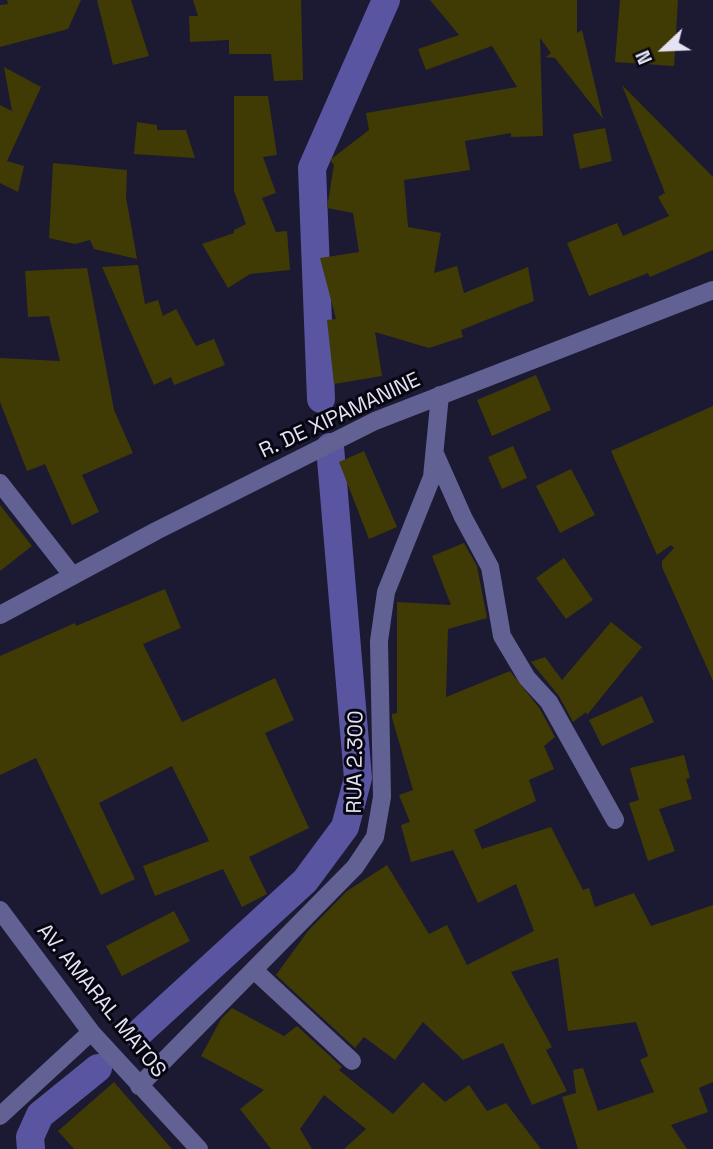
<!DOCTYPE html>
<style>
body{margin:0}
#map{position:relative;width:713px;height:1149px;overflow:hidden;background:#1b1a32;font-family:"Space Grotesk",sans-serif}
canvas{display:block}
.north{position:absolute;left:629px;top:14px;width:70px;height:70px;-webkit-text-stroke:5px #070610;paint-order:stroke;rotate:247deg;font-size:19px;font-weight:700;line-height:28px;text-align:center;color:#e3e3f4}
.north::after{content:'';display:block;margin:auto;width:24px;height:32px;background:#e3e3f4;clip-path:polygon(50% 0,100% 100%,50% 72%,0 100%)}
</style>
<div id="map">
<canvas width="713" height="1149"></canvas>
<div class="north">N</div>
</div>
<script>
const context = document.querySelector('canvas').getContext('2d');
context.lineJoin = 'round';
const shape = rows => new Path2D(rows.map(r => 'M' + r).join(''));
function strokePath(path, color, width, dash) { context.strokeStyle = color; context.lineWidth = width; context.lineCap = dash ? 'butt' : 'round'; context.setLineDash(dash || []); context.stroke(path); }
function fill(path, color) { context.fillStyle = color; context.fill(path, 'evenodd'); }
function write(font, color, halo, rows, align = 'center') {
  context.font = font + ' "Space Grotesk",sans-serif'; context.lineWidth = 6; context.setLineDash([]); context.textBaseline = 'middle'; context.strokeStyle = halo; context.fillStyle = color; for (const [text, x, y, turn = 0] of rows) {
    context.save(); context.translate(x, y); context.rotate((+turn || 0) * Math.PI / 180); context.textAlign = isNaN(turn) ? turn : align; if (halo) context.strokeText(text, 0, 0); context.fillText(text, 0, 0); context.restore();
  }
}
strokePath(shape([
 [321,399,312,168,386,0],
 [138,1034,305,881,345,827,358,778,330,447],
 [31,1149,30,1137,40,1115,98,1068]
]), '#5a55a0', 28);
fill(shape([
 [7,0,81,0,68,29,0,47,0,5,8,4],
 [97,0,131,0,149,56,113,65],
 [193,0,301,0,303,80,274,81,271,54,229,54,229,40,190,42,189,16,198,16],
 [430,0,577,0,577,33,582,30,603,119,555,58,546,57,551,53,540,38,543,136,511,137,511,133,465,141,470,170,404,180,408,227,441,233,434,273,457,266,464,293,528,267,534,301,461,330,463,337,429,348,375,332,382,376,334,384,327,320,336,319,320,258,359,252,353,213,327,208,334,165,330,160,369,130,366,113,517,87,492,46,426,70,418,49,459,35],
 [620,0,678,0,674,66,615,62],
 [4,67,41,87,7,161,24,166,18,192,0,183,0,105,12,111],
 [622,85,713,177,713,250,650,277,648,273,589,296,567,243,617,223,623,236,669,216,658,197,665,193],
 [234,96,268,96,277,155,263,157,276,193,262,198,276,232,287,231,290,270,250,274,228,288,202,244,234,233,234,230,246,224,234,191],
 [137,122,157,125,157,130,186,130,195,158,134,154],
 [605,128,612,161,580,169,573,134],
 [53,163,127,170,126,197,137,259,94,249,90,240,75,244,49,238],
 [138,265,145,304,158,300,163,316,176,309,196,346,214,339,225,365,174,385,171,377,154,385,102,267],
 [87,268,114,410,133,453,82,475,99,512,72,525,45,464,27,471,0,402,0,358,60,361,49,316,28,317,25,271],
 [536,375,551,410,492,436,477,400],
 [713,406,713,681,662,567,662,561,674,548,671,545,657,555,611,451],
 [513,446,527,478,502,489,488,457],
 [364,451,397,527,369,539,339,462],
 [571,469,595,515,560,533,536,486],
 [0,505,32,546,0,571],
 [464,543,477,566,487,618,448,629,446,697,510,671,540,709,555,737,544,746,554,769,529,780,536,801,474,830,482,849,551,827,583,890,589,888,595,907,634,893,651,926,713,905,713,1082,699,1088,708,1112,671,1125,687,1149,578,1149,562,1097,576,1093,573,1070,583,1068,598,1111,654,1092,640,1060,648,1056,636,1022,568,1031,558,958,511,972,552,1047,546,1050,567,1091,532,1105,503,1043,463,1060,423,1022,395,1060,364,1037,355,1048,276,975,308,931,347,891,387,865,429,934,447,925,467,965,534,931,516,884,478,903,453,850,411,862,401,825,410,822,399,795,413,790,392,718,392,714,397,713,397,602,451,605,432,556],
 [564,558,593,600,566,619,536,578],
 [165,589,181,628,143,644,182,722,275,678,294,720,265,733,309,828,249,857,267,894,242,907,223,869,155,896,143,866,209,841,172,766,99,803,135,879,101,895,36,758,0,775,0,656,75,623,76,626],
 [611,622,642,647,587,715,586,712,573,722,559,696,531,662,545,657,562,680],
 [642,696,654,722,602,746,589,720],
 [684,755,690,778,686,779,692,799,659,809,675,851,648,861,629,803,639,800,630,768],
 [174,911,190,941,122,976,106,946],
 [232,1008,284,1036,297,1026,342,1067,339,1070,393,1114,423,1082,445,1102,469,1085,487,1111,506,1103,541,1149,344,1149,366,1129,324,1095,300,1129,312,1149,271,1149,240,1109,264,1090,201,1056,221,1019],
 [114,1082,172,1149,74,1149,58,1131]
]), '#403a04');
strokePath(shape([
 [435,454,463,517,490,567,502,636,527,678,549,702,615,820],
 [0,483,72,575],
 [0,615,156,531,375,421,713,290],
 [0,910,91,1032,199,1149],
 [254,970,352,1061],
 [139,1086,355,867,375,837,382,797,379,641,386,592,432,477,440,395],
 [0,1116,91,1032]
]), '#626194', 18);
write('21px', '#e3e3f4', '#070610', [
 ["R. DE XIPAMANINE",340,416,-25],
 ["RUA 2.300",356,762,-89],
 ["AV. AMARAL MATOS",101,1001,51]
]);
</script>
